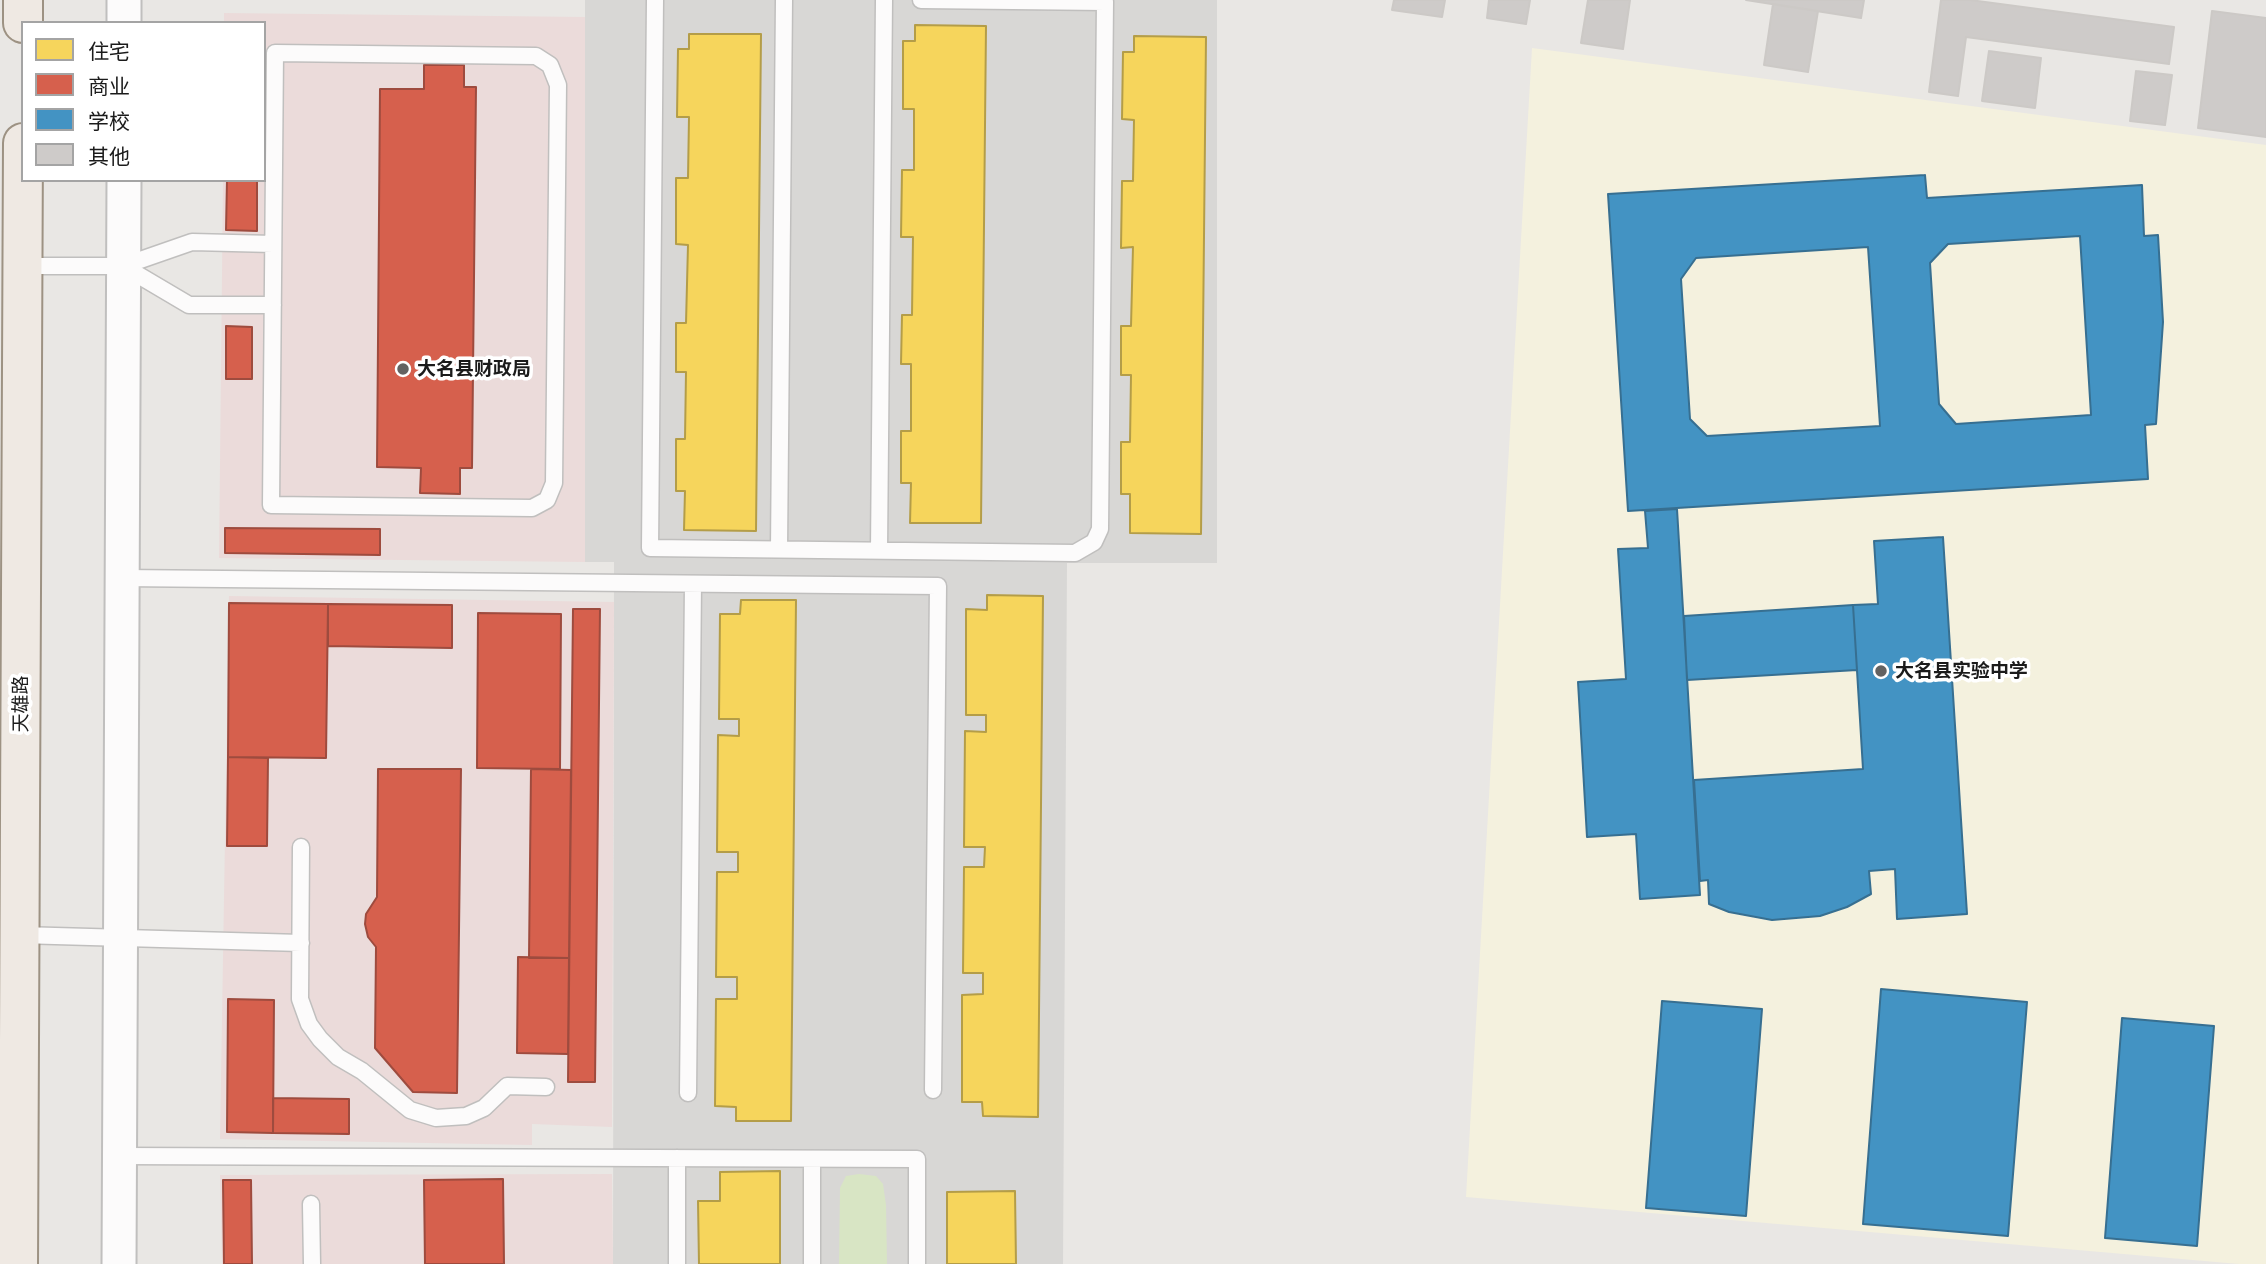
<!DOCTYPE html>
<meta charset="utf-8">
<style>
body{margin:0}
#map{position:relative;width:2266px;height:1264px;overflow:hidden;background:#e9e7e4;font-family:"Public Sans","Noto Sans SC",sans-serif}
canvas{display:block}
.legend{position:absolute;left:21px;top:21px;width:245px;height:161px;box-sizing:border-box;background:#fff;border:2px solid #a4a4a4;margin:0;padding:9px 12px;list-style:none;font-size:21px;color:#1b1b1b}
.legend li{display:flex;align-items:center;gap:14px;height:35px}
.legend b{width:35px;border:2px solid #a4a4a4}
</style>
<div id="map">
<canvas width="2266" height="1264"></canvas>
<ul class="legend">
<li><b style="height:19px;background:#f6d55c"></b>住宅</li>
<li><b style="height:19px;background:#d6604d"></b>商业</li>
<li><b style="height:19px;background:#4393c3"></b>学校</li>
<li><b style="height:19px;background:#cecbc9"></b>其他</li>
</ul>
</div>
<script>
const context = document.querySelector('canvas').getContext('2d');
context.lineJoin = 'round';
function fill(path, color) { context.fillStyle = color; context.fill(path, 'evenodd'); }
const shape = rows => new Path2D(rows.map(r => 'M' + r).join(''));
function strokePath(path, color, width, dash) { context.strokeStyle = color; context.lineWidth = width; context.lineCap = dash ? 'butt' : 'round'; context.setLineDash(dash || []); context.stroke(path); }
function write(font, color, halo, rows, align = 'center') {
  context.font = font + ' "Public Sans","Noto Sans SC",sans-serif'; context.lineWidth = 7; context.setLineDash([]); context.textBaseline = 'middle'; context.strokeStyle = halo; context.fillStyle = color; for (const [text, x, y, turn = 0] of rows) {
    context.save(); context.translate(x, y); context.rotate((+turn || 0) * Math.PI / 180); context.textAlign = isNaN(turn) ? turn : align; if (halo) context.strokeText(text, 0, 0); context.fillText(text, 0, 0); context.restore();
  }
}
fill(shape([
 [585,0,1217,0,1217,563,1067,563,1063,1264,613,1264,614,562,585,562]
]), '#d8d7d5');
fill(shape([
 [224,13,585,17,585,562,219,558,223,180,264,180,264,23,224,23],
 [229,596,614,602,612,1127,532,1124,532,1145,220,1139],
 [612,1174,613,1264,222,1264,220,1175]
]), '#ebdbda');
fill(shape([
 [1532,48,2266,145,2266,1264,2239,1264,1466,1197]
]), '#f4f1de');
fill(shape([
 [859,1174,876,1176,883,1184,886,1205,887,1264,839,1264,840,1188,846,1176]
]), '#d8e5c4');
const homes = shape([
 [915,25,986,26,981,523,910,523,911,483,901,483,901,431,911,431,911,364,901,364,902,315,912,315,913,237,901,237,902,170,914,170,914,109,903,109,903,41,915,41,915,25],
 [689,34,761,34,756,531,684,530,685,491,676,491,676,439,685,439,686,372,676,372,676,323,686,323,688,245,676,244,676,178,688,178,689,117,677,117,678,49,689,49,689,34],
 [1134,36,1206,37,1201,534,1130,533,1130,494,1121,494,1121,442,1130,442,1131,375,1121,375,1121,326,1131,326,1133,247,1121,248,1122,181,1133,181,1134,120,1122,119,1123,52,1134,52,1134,36],
 [987,595,1043,596,1038,1117,983,1116,982,1102,962,1102,962,995,983,994,983,973,963,973,964,867,984,867,985,847,964,847,965,731,986,732,986,715,966,715,966,609,987,610,987,595],
 [741,600,796,600,791,1121,736,1121,736,1107,715,1106,716,999,737,999,737,977,716,977,717,872,738,872,738,852,717,852,718,735,739,736,739,719,719,719,720,614,740,614,741,600],
 [780,1171,780,1264,699,1264,698,1201,720,1201,720,1172,780,1171],
 [1015,1191,1016,1264,947,1264,947,1192,1015,1191]
]);
fill(homes, '#f6d55c');
strokePath(homes, '#b49d48', 2);
const shops = shape([
 [424,65,464,65,464,87,476,87,472,468,460,468,460,494,420,493,421,468,377,467,380,89,424,89,424,65],
 [227,180,257,180,257,231,226,230,227,180],
 [226,326,252,327,252,379,226,379,226,326],
 [225,528,380,529,380,555,225,553,225,528],
 [229,603,328,604,326,758,228,757,229,603],
 [328,604,452,605,452,648,328,646,328,604],
 [573,609,600,609,595,1082,568,1082,573,609],
 [478,613,561,614,560,769,477,768,478,613],
 [228,757,268,758,267,846,227,846,228,757],
 [378,769,461,769,457,1093,413,1092,375,1048,376,947,368,937,365,924,366,914,377,897,378,769],
 [531,769,571,770,569,958,529,958,531,769],
 [518,957,569,958,568,1054,517,1053,518,957],
 [228,999,274,1000,273,1133,227,1132,228,999],
 [273,1098,349,1099,349,1134,273,1133,273,1098],
 [503,1179,504,1264,425,1264,424,1180,503,1179],
 [223,1180,251,1180,252,1264,224,1264,223,1180]
]);
fill(shops, '#d6604d');
strokePath(shops, '#9e4b3e', 2);
const schools = shape([
 [1925,175,1927,198,2142,185,2144,236,2158,235,2163,322,2156,424,2145,425,2148,479,1628,511,1608,194,1925,175],
 [2080,236,2091,415,1956,424,1939,404,1930,263,1948,244,2080,236],
 [1868,247,1880,426,1707,436,1690,419,1681,279,1696,258,1868,247],
 [1677,509,1700,895,1640,899,1636,834,1587,837,1578,682,1626,679,1618,549,1648,548,1645,511,1677,509],
 [1943,537,1967,914,1897,919,1895,869,1869,871,1871,894,1847,907,1820,916,1772,920,1729,912,1709,904,1708,880,1700,881,1694,780,1863,769,1853,605,1878,604,1874,541,1943,537],
 [1853,605,1857,670,1687,680,1684,616,1853,605],
 [1881,989,2027,1002,2008,1236,1863,1224,1881,989],
 [1662,1001,1762,1009,1746,1216,1646,1208,1662,1001],
 [2122,1018,2214,1026,2197,1246,2105,1238,2122,1018]
]);
fill(schools, '#4393c3');
strokePath(schools, '#376f91', 2);
const building = shape([
 [1394,0,1445,0,1442,17,1392,10,1394,0],
 [1489,0,1530,0,1526,24,1487,18,1489,0],
 [1588,0,1630,0,1623,49,1581,43,1588,0],
 [1746,0,1864,0,1861,18,1746,0],
 [1941,0,1970,0,2174,27,2169,64,1966,37,1958,96,1929,92,1941,0],
 [1773,4,1818,11,1808,72,1764,65,1773,4],
 [2212,11,2266,18,2266,137,2198,128,2212,11],
 [1989,51,2041,58,2035,108,1982,101,1989,51],
 [2136,71,2172,75,2165,125,2130,121,2136,71]
]);
fill(building, '#cecbc9');
strokePath(building, '#ccc9c6', 2);
const lane = shape([
 [655,0,650,548,1075,553,1094,542,1100,529,1105,2,921,0],
 [275,53,536,56,550,65,558,85,554,483,547,500,532,508,271,505,275,53],
 [22,266,123,266,192,242,273,244],
 [123,266,189,305,273,305],
 [779,549,784,0],
 [879,550,884,0],
 [122,578,938,586,933,1090],
 [301,847,300,999,309,1024,320,1039,338,1057,362,1071,410,1110,436,1118,466,1116,484,1108,507,1086,546,1087],
 [20,935,301,943],
 [688,1093,693,584],
 [120,1156,917,1159,917,1264],
 [311,1204,312,1264],
 [677,1264,677,1158],
 [812,1264,812,1159]
]);
const street = shape([
 [124,23,124,0],
 [119,1264,124,180]
]);
const primary = shape([
 [23,23,23,0],
 [18,1264,23,143]
]);
strokePath(lane, '#c0bfbe', 19);
strokePath(street, '#c0bfbe', 37);
strokePath(primary, '#9d9283', 42);
strokePath(lane, '#fcfbfb', 16);
strokePath(street, '#fcfbfb', 33);
strokePath(primary, '#efe9e3', 38);
for (const [x, y, r, color] of [
 [403,369,7,"#636261"],
 [1881,671,7,"#636261"]
]) { const dot = new Path2D(); dot.arc(x, y, r, 0, 2 * Math.PI); context.fillStyle = color; context.fill(dot); strokePath(dot, '#fff', 2.5); }
write('bold 19px', '#1b1b1b', '#fff', [
 ["大名县财政局",417,369],
 ["大名县实验中学",1895,671]
], 'left');
write('19px', '#1b1b1b', '#fff', [
 ["天雄路",21,704,-90]
]);
</script>
